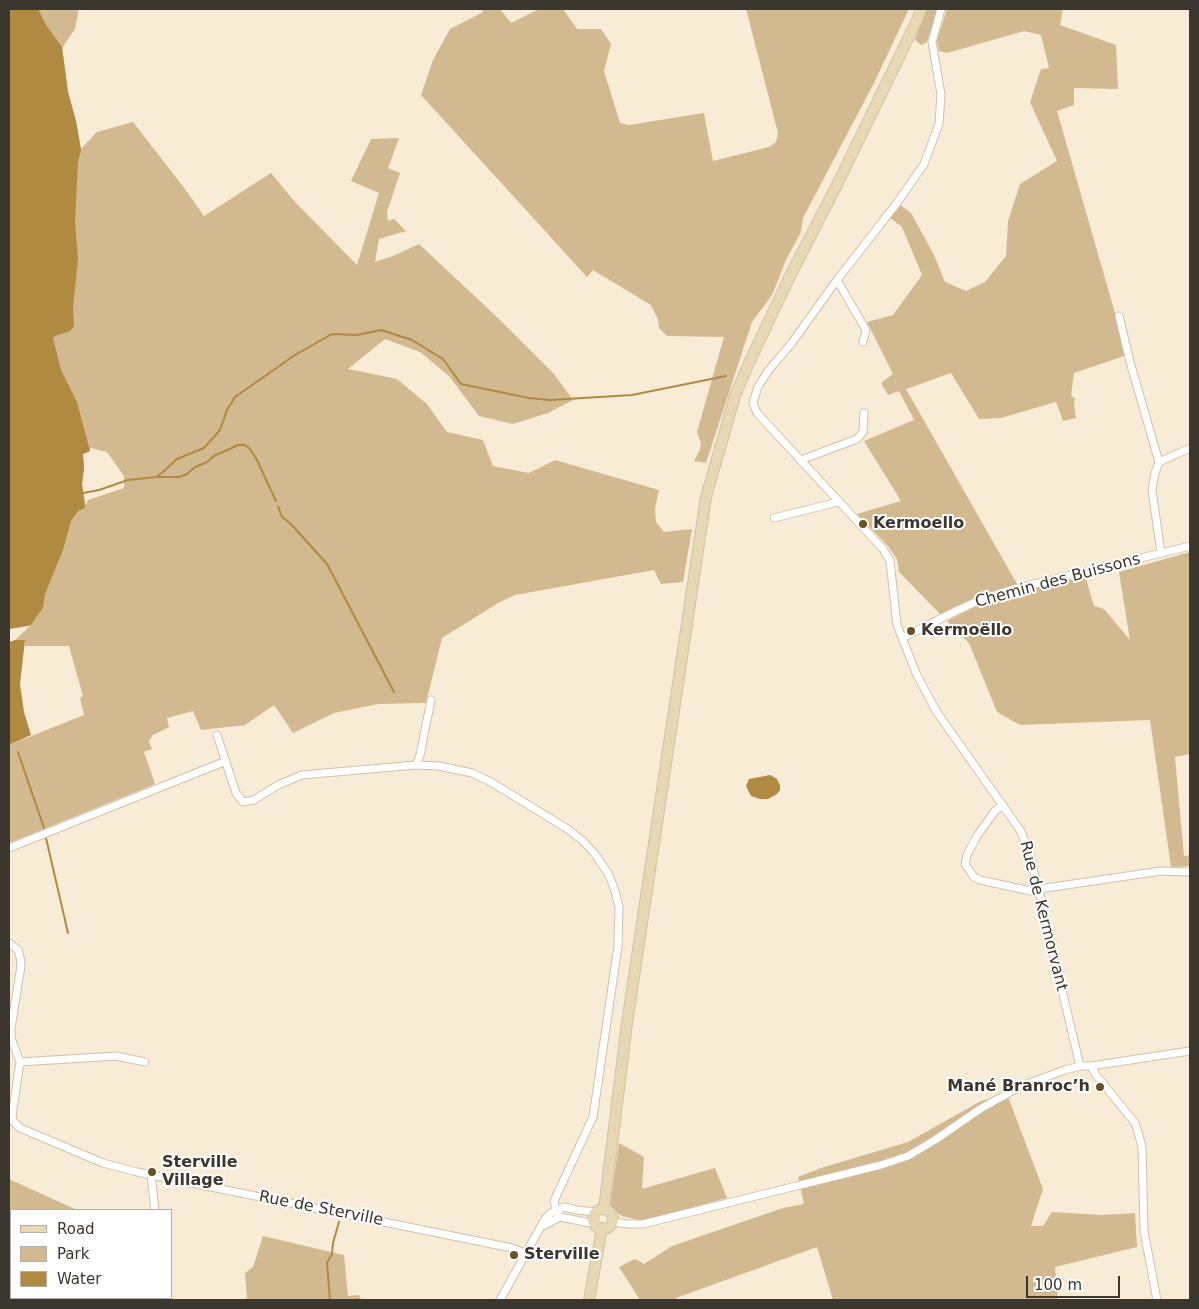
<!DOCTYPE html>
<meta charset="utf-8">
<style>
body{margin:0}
#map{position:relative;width:1199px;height:1309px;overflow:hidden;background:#f9ecd7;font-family:"DejaVu Sans",sans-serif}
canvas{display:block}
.frame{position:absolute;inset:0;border:10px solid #3b362e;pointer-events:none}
.legend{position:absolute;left:10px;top:1209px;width:162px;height:90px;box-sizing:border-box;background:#fff;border:1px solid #b1afab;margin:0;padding:6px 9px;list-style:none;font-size:15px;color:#3b362e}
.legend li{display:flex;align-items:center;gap:10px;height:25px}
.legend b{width:25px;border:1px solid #b1afab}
.scale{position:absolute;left:1026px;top:1276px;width:94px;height:22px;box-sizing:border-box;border:2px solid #3b362e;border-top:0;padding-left:6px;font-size:15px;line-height:18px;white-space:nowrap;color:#3b362e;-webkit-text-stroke:4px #fff;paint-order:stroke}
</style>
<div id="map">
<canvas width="1199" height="1309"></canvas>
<div class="frame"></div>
<ul class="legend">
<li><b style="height:6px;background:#e7d8b3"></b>Road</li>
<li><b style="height:14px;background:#d2b990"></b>Park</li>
<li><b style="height:14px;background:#b18a42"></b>Water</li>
</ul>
<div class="scale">100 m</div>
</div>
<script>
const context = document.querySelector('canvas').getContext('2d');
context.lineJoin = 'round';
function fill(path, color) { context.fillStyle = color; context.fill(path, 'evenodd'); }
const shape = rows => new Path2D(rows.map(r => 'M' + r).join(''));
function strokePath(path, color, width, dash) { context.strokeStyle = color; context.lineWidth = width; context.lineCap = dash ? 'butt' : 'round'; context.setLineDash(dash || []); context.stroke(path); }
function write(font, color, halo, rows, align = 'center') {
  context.font = font + ' "DejaVu Sans",sans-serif'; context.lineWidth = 4; context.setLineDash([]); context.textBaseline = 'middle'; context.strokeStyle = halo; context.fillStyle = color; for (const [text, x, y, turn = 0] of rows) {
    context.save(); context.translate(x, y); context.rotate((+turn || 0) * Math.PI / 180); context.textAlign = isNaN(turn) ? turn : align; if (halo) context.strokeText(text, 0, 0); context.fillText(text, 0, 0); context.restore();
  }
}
fill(shape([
 [9,9,79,9,75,29,62,48,68,92,76,121,81,149,97,132,133,122,185,189,204,216,271,173,295,202,357,265,379,193,351,181,371,139,399,138,388,168,400,173,387,212,388,221,394,219,406,231,379,239,375,262,393,256,419,244,499,319,554,374,573,400,548,413,513,424,479,416,449,376,420,352,385,339,348,369,397,379,427,404,447,432,483,440,493,466,529,473,555,460,659,490,655,509,656,522,664,532,692,529,683,582,661,584,654,570,515,595,498,603,442,638,426,703,378,704,334,713,293,733,274,705,245,725,201,730,193,711,167,718,169,727,153,735,149,741,152,749,144,752,155,784,9,843,9,745,84,715,80,698,83,696,69,646,25,646,25,640,15,640,30,626,9,629],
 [90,448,107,452,124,476,124,488,88,500,86,505,82,484,84,468,83,454,90,451],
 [482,9,500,9,511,23,539,9,563,9,577,29,601,29,611,44,604,71,620,123,629,125,704,113,713,161,769,147,776,142,778,133,746,9,909,9,874,83,803,218,801,232,786,260,772,295,752,322,706,463,694,461,700,450,701,443,697,432,724,337,667,336,659,328,658,319,651,305,593,270,587,277,421,95,433,60,450,29,483,12],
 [925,9,938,9,927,42,921,45,915,40],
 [947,9,1063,9,1060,25,1116,45,1118,89,1074,88,1074,105,1057,111,1127,355,1074,373,1071,396,1075,398,1074,404,1076,418,1063,421,1056,402,1001,418,979,419,951,373,906,389,1017,584,982,595,941,615,899,572,897,559,887,545,857,514,901,501,864,441,914,420,899,391,888,395,881,383,893,374,867,322,893,315,922,275,902,227,889,217,900,205,911,213,934,255,945,282,966,291,985,282,1006,256,1008,221,1020,184,1057,161,1030,102,1041,69,1049,68,1041,35,1024,31,947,53,939,51,937,40],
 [1190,552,1190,754,1175,757,1184,856,1190,855,1190,866,1171,867,1150,720,1020,725,997,712,969,643,947,621,976,606,1014,594,1018,598,1038,587,1085,575,1094,606,1104,609,1130,640,1119,572],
 [1007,1094,1043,1189,1031,1226,1043,1226,1052,1212,1102,1215,1135,1213,1137,1247,1055,1267,1058,1300,833,1300,817,1247,676,1298,676,1300,640,1300,619,1267,635,1259,644,1264,672,1246,783,1208,804,1204,798,1177,821,1168,908,1142,981,1101],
 [619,1143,644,1157,642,1189,715,1168,727,1198,643,1221,622,1216,613,1210,610,1205],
 [9,1179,77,1210,11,1210,11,1298,116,1298,116,1300,9,1300],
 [263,1236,344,1255,348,1296,359,1295,361,1300,247,1300,245,1273,253,1267]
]), '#d2b990');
fill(shape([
 [9,9,38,9,46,25,62,47,68,92,76,121,81,150,78,162,75,222,78,259,73,307,74,326,70,331,55,336,53,338,61,370,77,402,90,451,83,454,84,468,82,484,85,508,78,511,71,521,63,550,45,594,43,608,37,616,31,625,9,629],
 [15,640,25,640,20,684,24,712,31,735,9,745,9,642],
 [770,775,777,779,780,785,780,790,777,794,768,799,760,799,751,796,746,786,749,779]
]), '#b18a42');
strokePath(shape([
 [156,477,179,477,187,474,195,467,207,462,214,456,238,445,245,445,249,448,256,458,276,501],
 [83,493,99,490,128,480,156,477,163,472,177,459,204,448,220,430,227,410,235,397,295,355,332,334,357,335,381,330,412,340,443,359,461,384,529,398,550,400,632,395,726,376],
 [278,506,282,517,291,524,327,564,394,692],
 [18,752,44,828],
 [46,838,68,933],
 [330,1300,327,1263,332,1254,333,1243,339,1222]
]), '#b18a42', 2);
const minor = shape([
 [941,9,932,42,941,94,939,124,924,164,897,203,837,280,791,344,768,371,758,387,753,403,757,413,883,549,890,561,897,625,916,673,936,711,1020,830,1029,850,1080,1066],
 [837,280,866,330,863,342],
 [1119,316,1130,362,1159,462,1155,473,1152,490,1161,553],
 [801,460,857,439,863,432,864,413],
 [1159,462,1190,448],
 [774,518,838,502],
 [902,638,958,610,980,600,1010,590,1190,546],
 [217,735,236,793,243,802,254,800,278,785,302,775,416,765,439,766,472,773,491,782,566,828,583,841,595,854,609,875,615,891,619,907,618,946,593,1117,554,1201,555,1206,560,1217],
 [416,765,420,755,431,700],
 [1003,805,995,811,977,836,967,855,965,864,974,877,980,880,1040,893],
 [9,848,226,761],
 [1039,889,1161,871,1190,872],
 [9,943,18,950,20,957,21,966,11,1028,11,1038,20,1062,12,1116,13,1121,20,1128,103,1163,137,1172,512,1248,525,1253],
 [20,1062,116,1056,145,1062],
 [1091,1066,1096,1075,1135,1123,1138,1132,1142,1147,1144,1231,1157,1300],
 [151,1175,155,1210],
 [612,1222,628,1224,643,1224,881,1165,908,1156,935,1140,980,1109,1021,1086,1065,1070,1080,1066,1091,1066,1190,1051],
 [541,1227,560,1217,595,1224],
 [164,1300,165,1298],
 [500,1300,545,1219,551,1213,564,1207,577,1210,596,1212]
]);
const secondary = shape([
 [604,1209,627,1023,706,497,735,396,749,363,791,274,839,181,917,20,921,9],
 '593 1219a10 10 0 1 1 20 0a10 10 0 1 1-20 0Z',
 [589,1300,602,1228]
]);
strokePath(minor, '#cec2ae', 9);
strokePath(secondary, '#cec2ae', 12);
strokePath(minor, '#fff', 7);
strokePath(secondary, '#e7d8b3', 10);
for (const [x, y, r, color] of [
 [863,524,5,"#6b5223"],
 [911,631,5,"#6b5223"],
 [1100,1087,5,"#6b5223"],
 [152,1172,5,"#6b5223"],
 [514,1255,5,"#6b5223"]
]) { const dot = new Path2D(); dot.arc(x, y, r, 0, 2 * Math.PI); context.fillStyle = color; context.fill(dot); strokePath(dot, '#fff', 2); }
write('bold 16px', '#3b362e', '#fff', [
 ["Kermoello",873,524],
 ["Kermoëllo",921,631],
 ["Mané Branroc’h",1090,1087,"right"],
 ["Sterville",162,1163],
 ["Village",162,1181],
 ["Sterville",524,1255]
], 'left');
write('16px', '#3b362e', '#fff', [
 ["Chemin des Buissons",1058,581,-15],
 ["Rue de Kermorvant",1043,916,76],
 ["Rue de Sterville",321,1209,11]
]);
</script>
